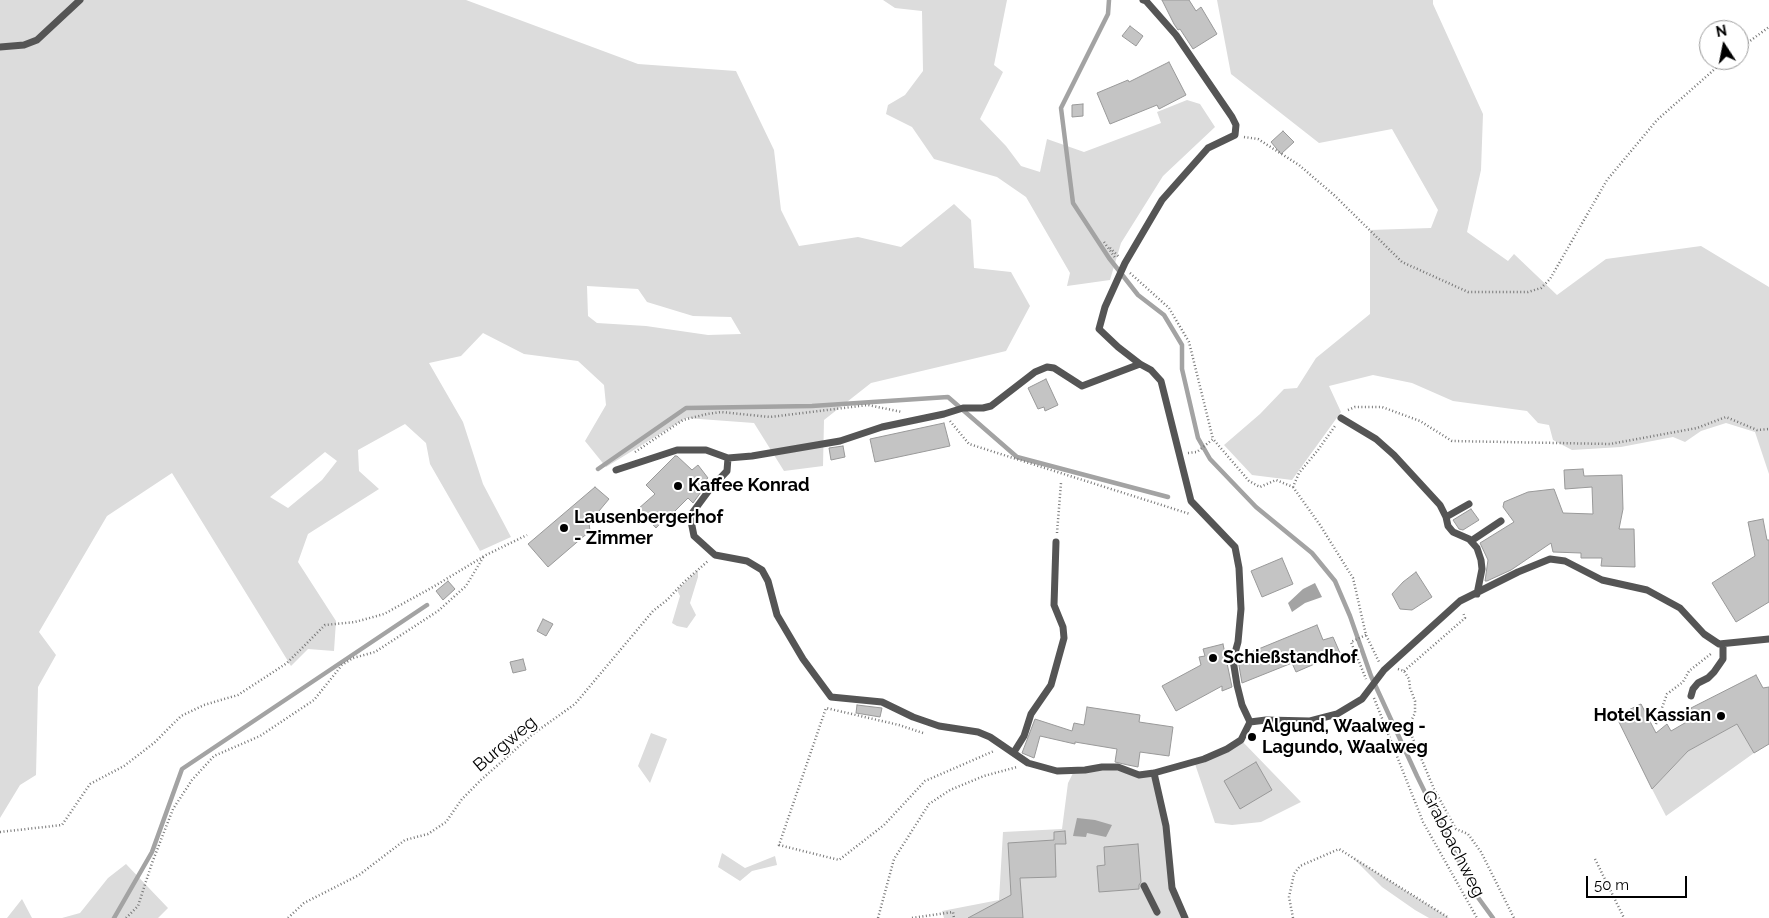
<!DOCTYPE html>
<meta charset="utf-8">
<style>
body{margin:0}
#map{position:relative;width:1769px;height:918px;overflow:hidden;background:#fff;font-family:Raleway,sans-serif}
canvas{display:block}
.north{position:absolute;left:1699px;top:20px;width:50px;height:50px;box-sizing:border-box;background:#fff;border:1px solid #999;border-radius:50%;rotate:349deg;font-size:14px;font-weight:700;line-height:20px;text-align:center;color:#000}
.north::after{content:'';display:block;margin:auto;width:18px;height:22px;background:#000;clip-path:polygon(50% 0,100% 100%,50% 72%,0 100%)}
.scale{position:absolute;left:1586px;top:876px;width:101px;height:22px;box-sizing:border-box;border:2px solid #000;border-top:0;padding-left:6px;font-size:15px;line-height:18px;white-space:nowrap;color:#000;-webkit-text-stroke:4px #fff;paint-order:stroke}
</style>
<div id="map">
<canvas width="1769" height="918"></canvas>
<div class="north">N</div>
<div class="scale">50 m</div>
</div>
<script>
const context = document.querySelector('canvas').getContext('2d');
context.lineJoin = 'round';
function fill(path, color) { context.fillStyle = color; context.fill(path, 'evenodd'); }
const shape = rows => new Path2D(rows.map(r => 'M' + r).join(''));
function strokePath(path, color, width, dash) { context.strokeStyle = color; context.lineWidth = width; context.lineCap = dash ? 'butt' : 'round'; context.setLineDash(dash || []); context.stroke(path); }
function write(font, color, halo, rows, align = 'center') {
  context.font = font + ' Raleway,sans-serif'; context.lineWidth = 4; context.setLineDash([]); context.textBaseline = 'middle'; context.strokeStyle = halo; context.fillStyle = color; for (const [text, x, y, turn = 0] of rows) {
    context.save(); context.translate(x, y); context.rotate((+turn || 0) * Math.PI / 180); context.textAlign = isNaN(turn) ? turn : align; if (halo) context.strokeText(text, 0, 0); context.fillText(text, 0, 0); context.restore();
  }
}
fill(shape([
 [0,0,466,0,638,64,736,71,774,150,781,210,799,246,858,237,901,247,954,204,971,220,974,268,1011,272,1030,306,1006,351,871,383,824,420,823,466,784,471,754,423,686,418,606,467,585,441,606,405,604,385,578,361,524,354,483,333,461,356,429,363,463,422,483,484,511,537,480,551,430,464,426,443,405,424,358,450,359,471,379,489,308,534,298,562,336,621,334,651,308,649,291,666,172,473,107,516,39,632,56,655,38,687,36,775,20,785,0,818],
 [587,286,638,289,647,302,693,316,731,317,741,334,708,335,646,326,597,323,588,316],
 [325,452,337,461,322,480,288,508,270,497],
 [883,0,1007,0,994,65,1003,72,980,119,1006,146,1021,166,1040,172,1047,139,1084,152,1161,123,1157,112,1187,100,1200,104,1215,127,1163,176,1121,243,1110,280,1067,286,1070,273,1026,197,997,177,934,159,912,127,886,114,888,105,905,95,923,71,922,11,895,8],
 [1217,0,1433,0,1433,4,1483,114,1481,170,1467,232,1508,261,1514,254,1557,295,1606,259,1701,246,1769,287,1769,474,1755,432,1726,423,1701,431,1685,442,1673,437,1621,447,1572,450,1553,440,1549,425,1538,423,1527,411,1453,401,1412,383,1373,375,1329,386,1341,412,1292,480,1252,475,1224,445,1260,414,1284,389,1297,388,1316,358,1370,314,1370,230,1431,228,1438,210,1392,129,1319,143,1231,74],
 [698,570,698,577,690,603,696,615,687,628,677,626,672,623,680,596,677,590],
 [1737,724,1754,753,1666,816,1652,789,1688,751],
 [651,733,667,739,650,783,638,766],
 [1241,740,1301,802,1261,822,1232,825,1215,823,1194,761],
 [1102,767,1139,775,1154,773,1166,826,1172,888,1185,918,944,918,942,911,999,900,1003,832,1062,829,1068,783,1074,771],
 [722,853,745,868,775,856,777,865,752,871,740,881,718,867],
 [1352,857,1449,918,1429,918,1415,910,1382,887],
 [126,864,168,908,158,918,62,918,80,913,108,878],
 [22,899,32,918,7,918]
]), '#dcdcdc');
fill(shape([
 [1315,583,1322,597,1305,603,1292,612,1288,603,1303,589],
 [1077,818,1095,820,1112,825,1106,837,1087,833,1086,837,1073,836]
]), '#a3a3a3');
strokePath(shape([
 [1109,0,1108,14,1061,108,1073,203,1109,258,1138,295,1164,315,1182,345,1182,369,1198,438,1210,459,1256,507,1312,553,1335,581,1350,616,1371,676,1417,776,1474,892,1493,918],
 [598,469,686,408,812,406,948,397,1017,457,1168,497],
 [114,918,152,852,182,769,427,605]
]), '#a3a3a3', 4.5);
const building = shape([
 [1162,0,1189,0,1196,11,1201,7,1217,34,1193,49,1180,29,1178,30,1174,24,1162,0],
 [1130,26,1143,36,1136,46,1122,36,1130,26],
 [1169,62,1186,95,1159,109,1157,105,1110,124,1097,93,1128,80,1129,82,1169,62],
 [1083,104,1083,116,1072,117,1072,105,1083,104],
 [1283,131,1294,142,1281,154,1271,142,1283,131],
 [1046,379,1058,405,1045,411,1044,407,1038,409,1028,388,1046,379],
 [944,423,950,446,875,462,870,439,944,423],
 [843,446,845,457,831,460,829,448,843,446],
 [675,456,677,456,692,470,698,465,708,478,703,482,706,485,693,503,688,498,673,513,672,511,656,528,638,509,655,494,646,485,675,456],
 [1583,469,1584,476,1622,475,1623,509,1619,529,1634,529,1635,567,1601,566,1602,558,1581,558,1581,553,1553,552,1551,543,1511,570,1487,581,1485,581,1488,560,1480,543,1514,522,1503,507,1504,502,1528,492,1554,489,1563,513,1593,514,1592,487,1565,489,1564,470,1583,469],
 [595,487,609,499,589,523,590,531,548,567,528,544,595,487],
 [1471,509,1479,520,1463,530,1459,529,1453,520,1471,509],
 [1763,519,1767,540,1769,540,1769,602,1736,622,1712,583,1755,556,1748,522,1763,519],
 [1282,558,1293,584,1262,597,1251,571,1282,558],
 [1416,572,1432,597,1412,610,1400,609,1392,594,1403,582,1416,572],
 [448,581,455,589,443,600,436,591,448,581],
 [543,619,553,624,546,636,537,631,543,619],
 [1317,625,1323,640,1333,637,1340,653,1296,672,1292,663,1242,683,1238,660,1239,657,1317,625],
 [1223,644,1232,687,1222,691,1222,686,1176,711,1162,686,1201,665,1199,657,1205,656,1203,649,1223,644],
 [523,659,526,670,513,673,510,662,523,659],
 [1756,675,1763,688,1769,687,1769,744,1754,753,1737,724,1688,751,1652,789,1616,716,1641,704,1656,733,1667,724,1671,731,1697,716,1691,708,1756,675],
 [857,705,882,708,880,717,856,713,857,705],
 [1087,707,1140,715,1139,722,1173,727,1169,756,1140,752,1138,767,1128,765,1115,762,1117,749,1075,742,1075,744,1040,736,1034,758,1022,753,1035,719,1072,731,1074,723,1084,725,1087,707],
 [1256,762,1272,790,1240,809,1224,781,1256,762],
 [1065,831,1066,844,1055,844,1056,877,1020,878,1023,918,968,918,1011,895,1008,843,1054,840,1054,832,1065,831],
 [1138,844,1141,882,1139,885,1139,889,1099,892,1097,866,1105,865,1104,847,1138,844]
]);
fill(building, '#c4c4c4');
strokePath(building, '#999', 1);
strokePath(shape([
 [1739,49,1769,27],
 [1244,137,1258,139,1299,165,1334,195,1402,262,1468,292,1528,292,1541,288,1550,279,1607,180,1657,120,1725,60],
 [1104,242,1116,259],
 [1110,248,1119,257],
 [1130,273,1169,308,1189,342,1213,439],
 [1348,410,1355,407,1382,407,1420,421,1452,441,1610,444,1697,428,1726,417,1757,430,1769,429],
 [950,421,969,444,1190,514],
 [635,452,683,420,707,414,721,412,770,417,868,405,902,412],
 [1188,453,1197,452,1213,439,1249,481,1260,487,1276,480,1293,487,1299,473,1318,450,1335,426],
 [1293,487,1320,525,1353,578,1366,635,1379,662],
 [1057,533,1061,483],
 [1366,635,1351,642,1366,679],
 [1398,669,1404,671,1409,679,1410,688,1415,701,1415,713,1408,727,1434,789,1456,829,1468,834,1481,852,1514,918],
 [1404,671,1465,618,1463,612],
 [1374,698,1423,822,1477,918],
 [1656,724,1667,694,1683,682,1689,671,1712,653],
 [923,733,899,725,826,708,779,845,839,860,884,825,925,781,994,751],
 [0,832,62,825,90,784,124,766,154,743,181,716,204,705,238,695,287,663,325,625,355,622,384,614,433,587,486,555,527,535],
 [1595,859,1624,918],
 [126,918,138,906,152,863,173,809,192,780,214,756,260,736,314,700,342,665,353,658,375,652,438,611,466,586,484,556],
 [288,918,304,903,359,875,405,840,428,834,446,822,462,799,482,779,533,734,575,704,653,611,667,600,684,582,708,561],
 [878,918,894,859,929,804,950,790,984,776,1017,767],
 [912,918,953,912,954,918],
 [1293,918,1289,897,1294,874,1300,866,1339,849,1449,918]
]), '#777', 2.5, [1, 2.5]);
strokePath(shape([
 [1143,0,1146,1,1176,35,1232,117,1236,125,1235,135,1208,148,1162,200,1125,263,1105,307,1099,329,1118,347,1140,364,1151,370,1161,381,1191,501,1235,547,1239,568,1241,609,1238,642,1233,660,1237,685,1242,705,1250,722],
 [0,47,24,45,37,40,80,0],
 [1341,418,1376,439,1394,455,1440,505,1446,517,1448,526,1453,532,1469,539,1477,548,1481,560,1482,569,1477,594],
 [728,458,752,456,840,441,882,427,944,414,963,408,983,408,991,406,1035,372,1047,367,1054,368,1082,386,1140,364],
 [616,470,677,450,706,450,728,458,727,471,710,489,690,516,694,536,715,555,747,561,762,570,768,581,777,615,803,659,831,697,882,702,913,717,939,726,978,732,990,737,1028,763,1057,771,1085,770,1102,767,1118,767,1139,775,1154,773,1204,759,1227,749,1241,740,1250,722],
 [1446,517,1469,504],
 [1471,541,1501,521],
 [1691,696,1693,689,1698,683,1708,678,1714,672,1723,659,1723,644],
 [1250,722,1266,720,1310,721,1337,714,1362,699,1384,670,1460,601,1518,572,1550,559,1565,561,1602,580,1647,590,1680,608,1704,634,1719,644,1769,639],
 [1014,752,1024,736,1031,714,1051,685,1064,638,1063,627,1054,605,1056,542],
 [1154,773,1166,826,1172,888,1185,918],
 [1144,886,1157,912]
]), '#555', 7);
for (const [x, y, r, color] of [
 [678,486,5,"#000"],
 [564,528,5,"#000"],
 [1213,658,5,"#000"],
 [1721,716,5,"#000"],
 [1252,737,5,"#000"]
]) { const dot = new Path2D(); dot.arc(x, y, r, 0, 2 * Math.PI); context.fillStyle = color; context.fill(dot); strokePath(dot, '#fff', 2); }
write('bold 18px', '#000', '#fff', [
 ["Kaffee Konrad",688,486],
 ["Lausenbergerhof",574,518],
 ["- Zimmer",574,539],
 ["Schießstandhof",1223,658],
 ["Hotel Kassian",1711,716,"right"],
 ["Algund, Waalweg -",1262,727],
 ["Lagundo, Waalweg",1262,748]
], 'left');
write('18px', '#000', '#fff', [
 ["Burgweg",505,744,-40],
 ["Grabbachweg",1453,844,63]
]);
</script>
